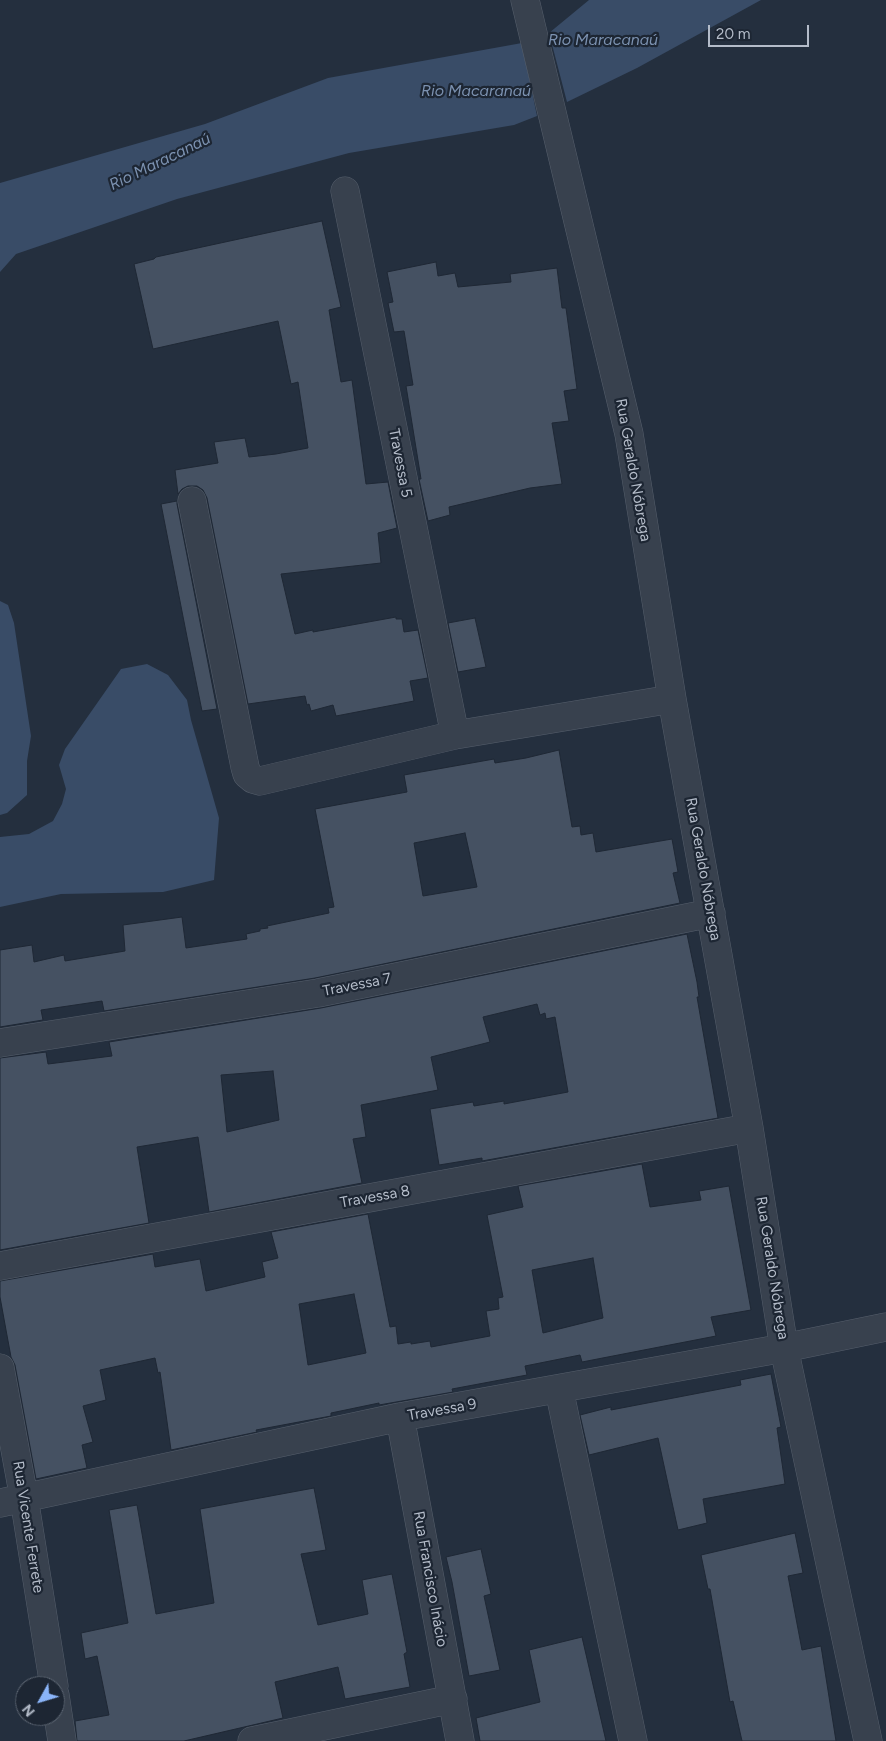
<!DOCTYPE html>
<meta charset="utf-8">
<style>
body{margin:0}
#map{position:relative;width:886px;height:1741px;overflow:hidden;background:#242f3e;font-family:Figtree,sans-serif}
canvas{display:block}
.north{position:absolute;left:15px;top:1676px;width:50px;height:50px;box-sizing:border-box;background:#1d2633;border:1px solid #59626f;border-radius:50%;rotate:231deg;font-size:14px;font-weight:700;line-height:20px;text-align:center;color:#b4bcc9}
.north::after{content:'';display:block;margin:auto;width:18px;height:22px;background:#8ab4f8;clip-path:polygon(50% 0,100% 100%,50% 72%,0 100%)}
.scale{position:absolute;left:708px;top:25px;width:101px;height:22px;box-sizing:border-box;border:2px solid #b4bcc9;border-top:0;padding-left:6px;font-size:15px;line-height:18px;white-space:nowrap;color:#b4bcc9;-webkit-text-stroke:4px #1d2633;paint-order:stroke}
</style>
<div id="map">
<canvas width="886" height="1741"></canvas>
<div class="north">N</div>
<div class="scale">20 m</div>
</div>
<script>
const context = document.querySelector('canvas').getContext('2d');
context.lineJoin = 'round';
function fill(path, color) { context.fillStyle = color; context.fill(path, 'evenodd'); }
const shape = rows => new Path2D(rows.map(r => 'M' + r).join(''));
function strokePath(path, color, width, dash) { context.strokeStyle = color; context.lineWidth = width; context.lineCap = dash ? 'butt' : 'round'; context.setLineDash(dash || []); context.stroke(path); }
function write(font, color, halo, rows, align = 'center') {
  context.font = font + ' Figtree,sans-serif'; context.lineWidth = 4.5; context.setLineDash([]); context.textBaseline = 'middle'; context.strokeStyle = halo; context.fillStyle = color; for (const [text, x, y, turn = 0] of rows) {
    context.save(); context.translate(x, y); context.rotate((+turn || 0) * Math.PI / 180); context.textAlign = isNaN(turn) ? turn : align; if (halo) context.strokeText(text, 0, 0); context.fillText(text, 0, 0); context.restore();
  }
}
fill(shape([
 [589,0,761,0,637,68,567,102,549,33],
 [522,43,537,116,514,125,349,153,177,199,16,254,0,272,0,183,205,124,328,78],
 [0,601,8,605,14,623,31,736,27,761,27,795,7,813,0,815],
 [147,664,168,675,187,700,191,720,219,818,214,880,163,892,61,894,0,907,0,837,29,834,53,821,62,804,66,789,59,765,65,749,121,669]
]), '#394c67');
const building = shape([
 [322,221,341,307,329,310,341,382,352,380,366,484,388,482,397,528,378,533,381,563,281,574,295,634,313,630,313,632,396,617,396,619,402,619,404,632,418,630,428,678,410,681,414,701,336,716,333,705,311,711,309,704,307,705,305,696,248,704,207,498,203,490,197,486,188,486,182,489,178,494,175,470,218,463,214,442,245,438,249,457,276,454,308,448,298,382,291,384,278,321,153,349,134,264,154,259,156,257,322,221],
 [436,262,438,276,455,273,458,287,511,282,510,274,557,268,562,308,566,308,577,389,564,391,569,421,552,423,562,484,530,488,449,507,450,515,428,521,419,479,421,479,406,386,413,385,404,331,394,332,388,303,393,302,387,272,436,262],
 [177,501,177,504,217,709,202,711,187,637,161,504,177,501],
 [475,618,486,667,458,672,448,623,475,618],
 [559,750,572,827,580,826,581,835,593,833,596,852,672,839,678,872,673,873,680,903,315,978,104,1011,102,1001,41,1010,43,1020,0,1027,0,950,32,945,34,962,64,955,65,961,125,951,123,925,182,917,186,948,247,939,246,934,260,931,260,929,268,928,267,926,329,913,328,908,334,907,315,809,407,792,404,775,494,759,495,763,526,758,559,750],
 [465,833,477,887,423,896,414,843,465,833],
 [687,934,697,982,699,997,697,997,718,1118,482,1161,482,1158,439,1165,430,1109,473,1102,474,1106,504,1101,504,1104,568,1092,555,1017,546,1019,545,1013,540,1015,537,1004,483,1017,490,1042,431,1057,438,1090,361,1105,366,1137,353,1139,362,1183,209,1212,198,1137,137,1147,149,1223,0,1250,0,1058,46,1052,48,1064,112,1056,109,1042,321,1008,687,934],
 [273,1071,279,1120,227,1132,221,1075,273,1071],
 [642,1164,650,1207,701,1200,699,1191,729,1186,751,1310,711,1317,716,1336,582,1362,580,1355,525,1366,527,1375,452,1389,453,1392,379,1405,379,1403,331,1413,331,1416,256,1430,257,1432,171,1450,160,1372,158,1373,155,1358,100,1370,106,1400,83,1406,93,1442,82,1445,87,1468,36,1479,15,1365,11,1357,6,1330,0,1297,0,1281,153,1254,155,1267,200,1259,206,1291,265,1277,262,1262,278,1258,271,1232,368,1214,390,1327,396,1326,398,1344,411,1342,411,1344,430,1341,431,1347,490,1336,486,1311,499,1309,498,1298,503,1297,487,1215,523,1207,518,1186,642,1164],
 [593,1258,603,1318,543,1333,532,1270,593,1258],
 [354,1294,366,1353,308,1365,299,1304,354,1294],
 [771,1374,781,1427,777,1428,785,1484,703,1499,707,1523,678,1530,658,1438,589,1455,580,1415,611,1407,611,1410,741,1385,740,1380,771,1374],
 [314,1488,326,1550,301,1554,318,1625,368,1614,362,1580,392,1574,407,1652,404,1654,410,1687,345,1699,338,1667,275,1682,283,1718,184,1741,77,1741,75,1721,109,1715,97,1656,85,1659,81,1633,128,1623,109,1510,137,1505,156,1614,214,1603,200,1509,314,1488],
 [795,1533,803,1573,788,1576,802,1650,821,1646,836,1741,742,1741,733,1701,730,1702,710,1589,708,1589,701,1555,795,1533],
 [481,1549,491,1594,484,1596,500,1670,469,1676,452,1582,446,1557,481,1549],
 [582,1637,606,1741,480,1741,476,1718,540,1702,529,1650,582,1637]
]);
fill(building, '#455162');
strokePath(building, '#1f2835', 1);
const minor = shape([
 [525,0,629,434,672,699,749,1128,784,1348,868,1741],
 [345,191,455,735],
 [192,501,245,767,247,774,253,779,260,781,455,735,672,699],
 [0,1043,318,993,711,913],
 [0,1266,749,1128],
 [0,1368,24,1498,54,1686],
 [559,1389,633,1741],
 [400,1417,460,1741],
 [0,1503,400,1417,784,1348,886,1327],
 [55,1695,62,1741],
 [252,1741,453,1699]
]);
strokePath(minor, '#565f6c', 29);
strokePath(minor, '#38414e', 28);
write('15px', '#b4bcc9', '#1d2633', [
 ["Travessa 5",400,463,79],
 ["Rua Geraldo Nóbrega",633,470,80],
 ["Rua Geraldo Nóbrega",703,869,80],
 ["Travessa 7",357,985,-11],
 ["Travessa 8",375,1197,-10],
 ["Rua Geraldo Nóbrega",772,1268,81],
 ["Travessa 9",442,1410,-10],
 ["Rua Vicente Ferrete",28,1527,81],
 ["Rua Francisco Inácio",430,1579,80]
]);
write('italic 16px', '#7c92b1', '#1d2633', [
 ["Rio Maracanaú",603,40],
 ["Rio Macaranaú",476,91],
 ["Rio Maracanaú",160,162,-26]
]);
</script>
